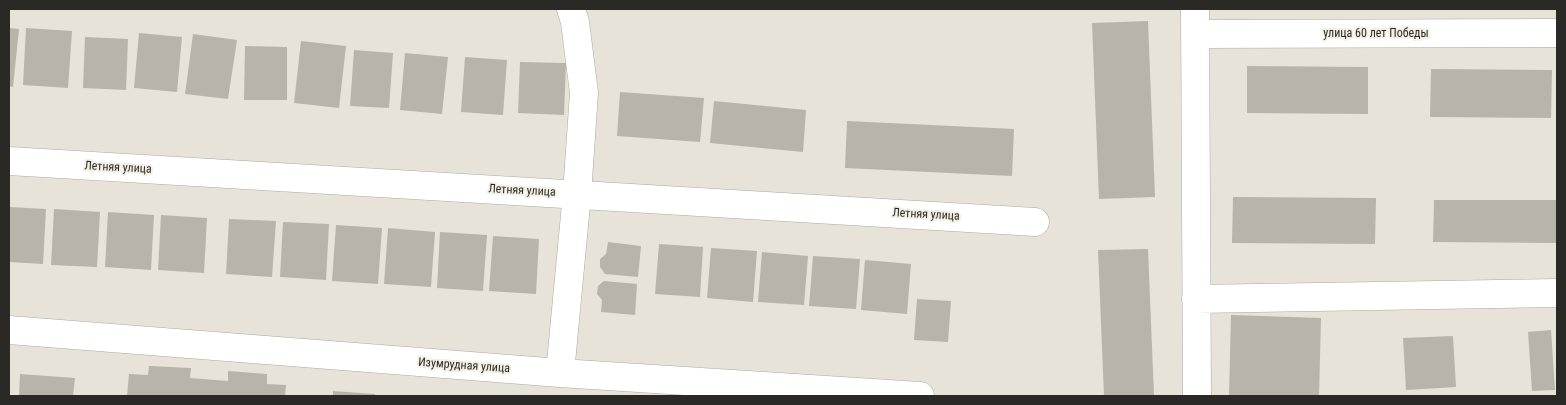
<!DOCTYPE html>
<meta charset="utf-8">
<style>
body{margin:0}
#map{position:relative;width:1566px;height:405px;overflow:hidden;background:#e7e3d8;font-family:"Roboto Condensed",sans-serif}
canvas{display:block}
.frame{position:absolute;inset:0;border:10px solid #2a2925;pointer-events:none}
</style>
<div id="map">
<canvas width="1566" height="405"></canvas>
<div class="frame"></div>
</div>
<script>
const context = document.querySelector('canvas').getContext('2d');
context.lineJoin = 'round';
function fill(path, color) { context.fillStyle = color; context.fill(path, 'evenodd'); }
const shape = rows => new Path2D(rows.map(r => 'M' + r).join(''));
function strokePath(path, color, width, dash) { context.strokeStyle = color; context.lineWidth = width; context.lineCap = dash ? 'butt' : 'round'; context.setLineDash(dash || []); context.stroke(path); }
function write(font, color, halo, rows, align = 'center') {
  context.font = font + ' "Roboto Condensed",sans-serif'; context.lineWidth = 4; context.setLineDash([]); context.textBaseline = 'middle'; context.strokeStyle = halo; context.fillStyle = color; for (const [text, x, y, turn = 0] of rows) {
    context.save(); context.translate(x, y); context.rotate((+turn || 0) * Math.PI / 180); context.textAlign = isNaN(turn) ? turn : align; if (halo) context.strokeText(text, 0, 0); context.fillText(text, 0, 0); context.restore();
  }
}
fill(shape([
 [1148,21,1155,197,1099,199,1092,23],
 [9,28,19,29,13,87,9,86],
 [26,28,72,31,68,88,23,85],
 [139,33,182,37,177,92,134,88],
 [193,34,237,40,228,99,185,94],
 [85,37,128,39,126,90,83,88],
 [301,41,346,46,339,108,294,103],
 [245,46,287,47,287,100,244,100],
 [354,50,393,53,389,108,350,106],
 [405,53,448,57,442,114,400,110],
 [465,57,507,60,503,115,461,112],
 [520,62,566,63,564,115,518,113],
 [1247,66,1368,67,1368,114,1247,113],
 [1431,69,1552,70,1551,118,1430,117],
 [620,92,704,98,700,142,617,136],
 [714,101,806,110,803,152,710,143],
 [847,121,1014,129,1012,176,845,168],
 [1233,197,1376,198,1375,244,1232,243],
 [1434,200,1557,200,1557,243,1433,242],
 [9,207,46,209,43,264,9,262],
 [54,209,100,212,97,267,51,265],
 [108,212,154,215,151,270,105,267],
 [161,215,207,218,204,273,158,270],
 [229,219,276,221,272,277,226,274],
 [283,222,329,224,326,280,280,277],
 [336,225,382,228,378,284,332,281],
 [388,228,435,232,431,287,384,284],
 [440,232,487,235,483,291,437,288],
 [493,236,539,239,536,294,489,291],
 [608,242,641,246,638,277,605,274,600,267,600,259,606,254],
 [659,244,703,247,700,297,655,294],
 [711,248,757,251,753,302,707,298],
 [1148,249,1154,396,1104,396,1098,250],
 [762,252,808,256,804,305,758,302],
 [813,256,860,259,856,309,809,306],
 [865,260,911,264,907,314,861,310],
 [604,281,637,284,635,315,601,312,602,300,597,294,598,286],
 [917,299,951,301,948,342,914,340],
 [1231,315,1321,318,1319,396,1229,396],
 [1551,330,1555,390,1532,391,1528,332],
 [1453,336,1456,387,1406,390,1403,338],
 [149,366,191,368,190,378,228,381,228,371,267,374,267,384,286,385,285,396,127,396,129,374,148,375],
 [20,374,75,378,73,396,19,396],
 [333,391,375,394,375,396,333,396]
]), '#b8b4aa');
const minor = shape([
 [1195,9,1197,396],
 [1195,34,1557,33],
 [9,161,1035,222],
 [1196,299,1557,293],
 [9,330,560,373,920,396],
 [560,373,577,194,584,93,575,22,571,9]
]);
strokePath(minor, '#aca99e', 29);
strokePath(minor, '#fff', 28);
write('12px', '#2a2925', '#f4f0e5', [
 ["улица 60 лет Победы",1376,34],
 ["Летняя улица",118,168,3],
 ["Летняя улица",522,191,3],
 ["Летняя улица",926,215,3],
 ["Изумрудная улица",464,366,4]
]);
</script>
